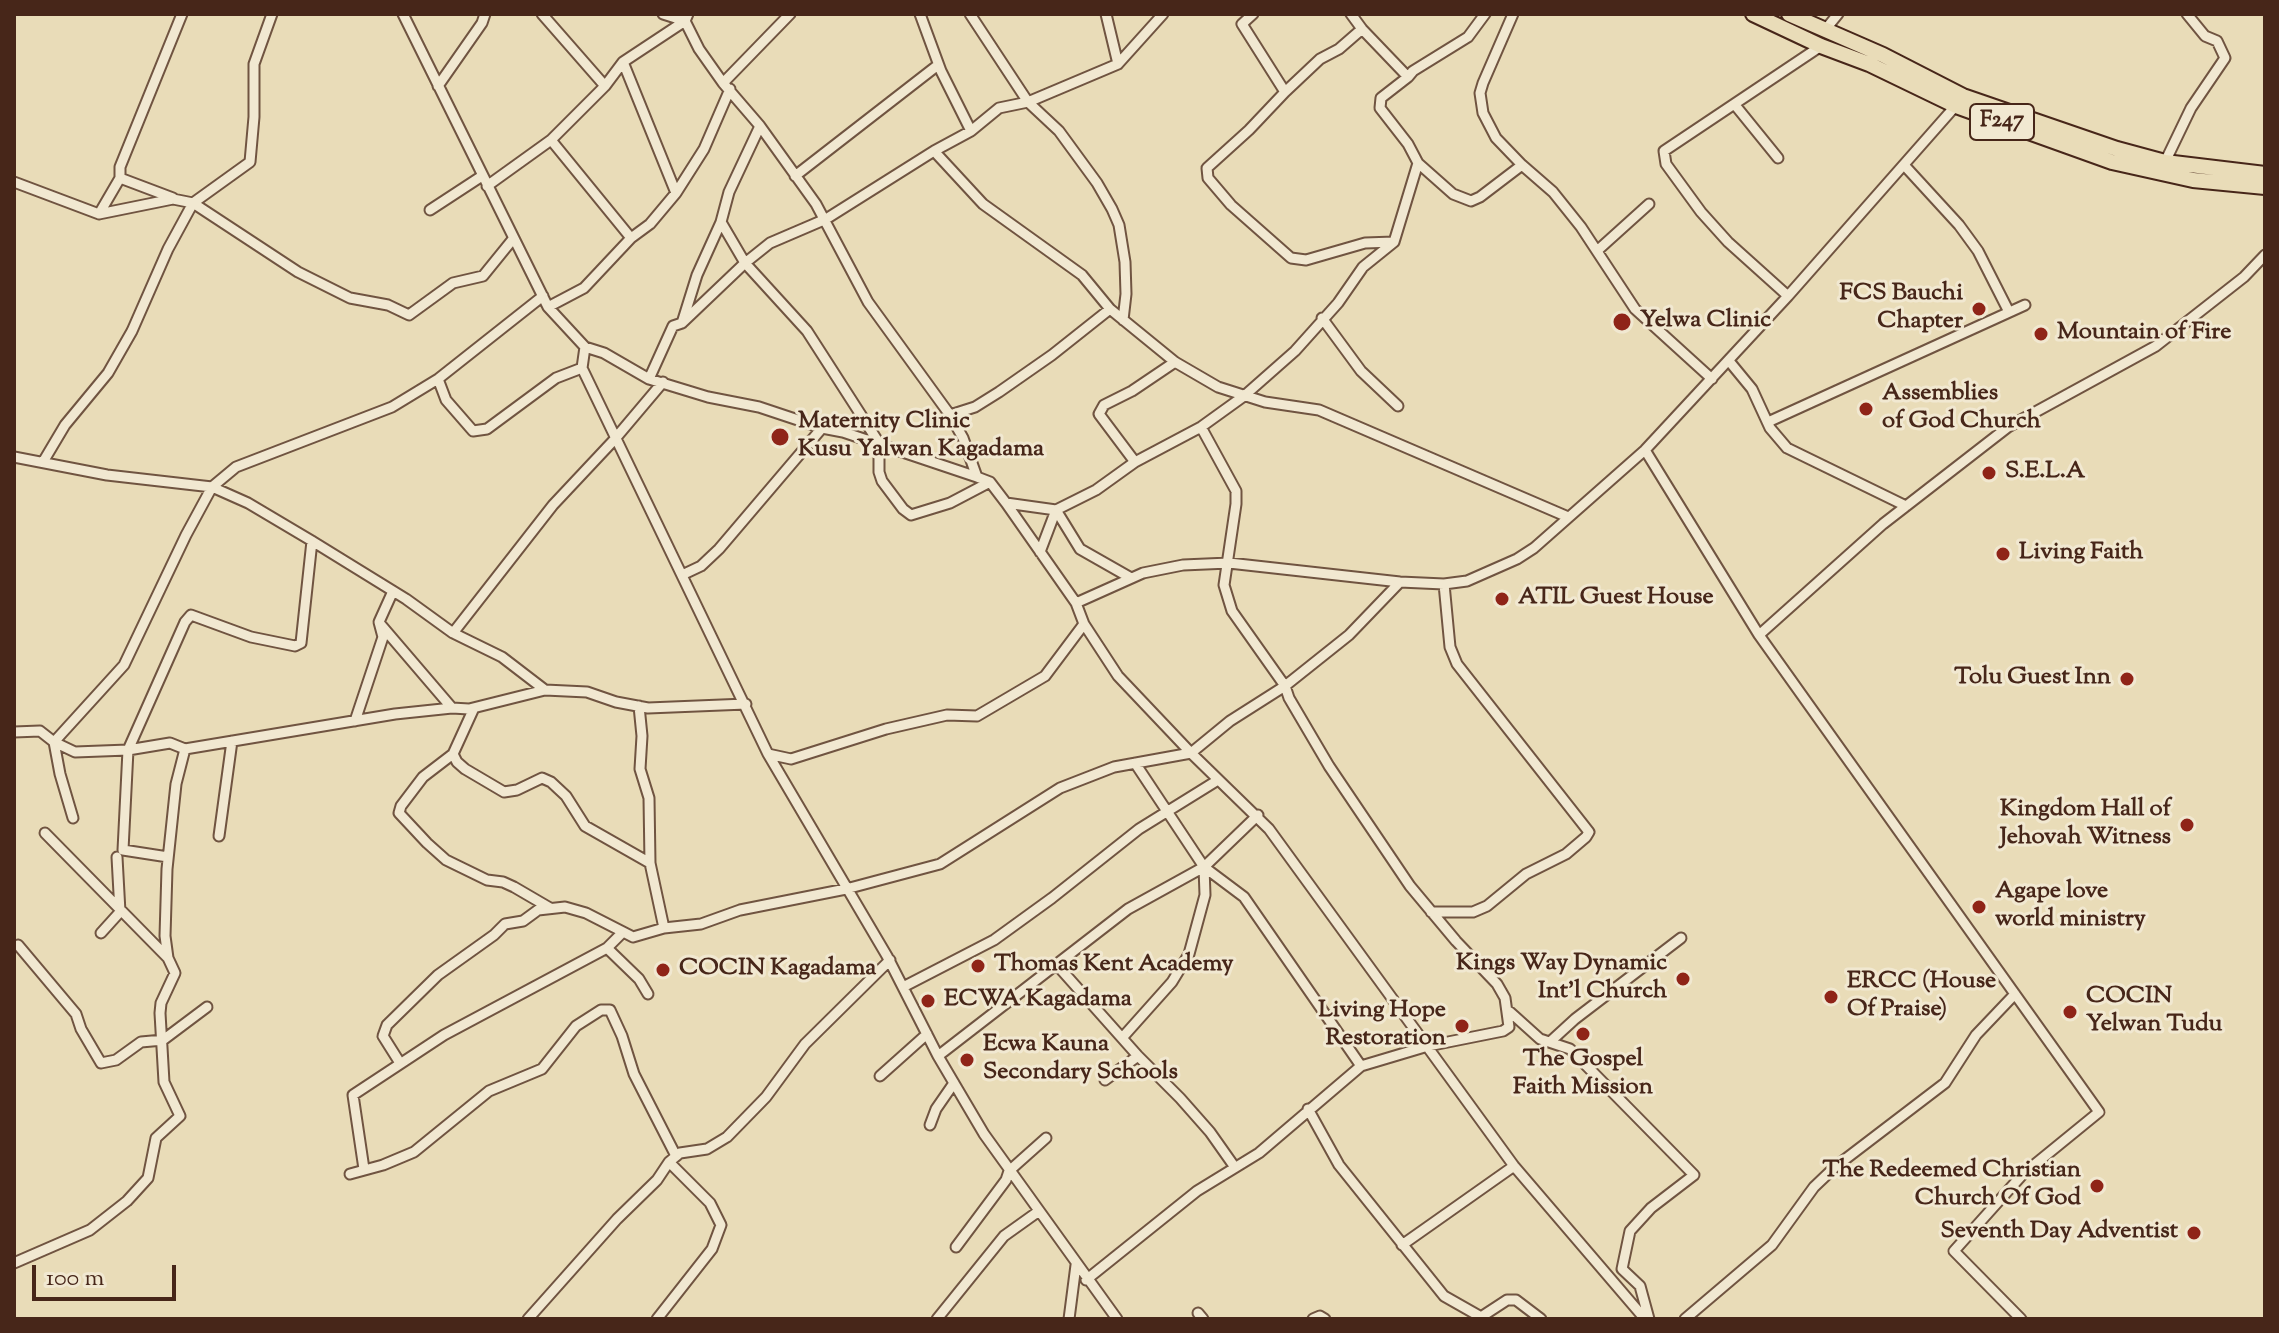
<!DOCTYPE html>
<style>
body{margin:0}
#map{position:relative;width:2279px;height:1333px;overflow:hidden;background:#e9dcb8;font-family:"Sorts Mill Goudy",serif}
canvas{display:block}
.frame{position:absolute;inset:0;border:16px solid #472619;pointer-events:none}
.scale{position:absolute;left:32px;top:1265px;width:144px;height:36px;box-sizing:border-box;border:4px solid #472619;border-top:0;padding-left:10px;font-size:24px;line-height:28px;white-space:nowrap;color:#472619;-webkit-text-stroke:6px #f1e8d1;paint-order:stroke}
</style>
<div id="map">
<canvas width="2279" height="1333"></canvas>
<div class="frame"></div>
<div class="scale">100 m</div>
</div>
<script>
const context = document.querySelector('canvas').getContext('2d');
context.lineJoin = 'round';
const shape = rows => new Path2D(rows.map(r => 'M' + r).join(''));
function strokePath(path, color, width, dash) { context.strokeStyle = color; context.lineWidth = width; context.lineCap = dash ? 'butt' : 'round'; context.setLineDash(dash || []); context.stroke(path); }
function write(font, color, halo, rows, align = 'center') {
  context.font = font + ' "Sorts Mill Goudy",serif'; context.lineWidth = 6; context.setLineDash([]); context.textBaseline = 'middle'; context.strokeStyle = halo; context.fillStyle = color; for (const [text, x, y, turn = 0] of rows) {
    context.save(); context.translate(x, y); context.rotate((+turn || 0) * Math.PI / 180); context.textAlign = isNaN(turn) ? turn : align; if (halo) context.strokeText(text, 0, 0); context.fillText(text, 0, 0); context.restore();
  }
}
const minor = shape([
 [403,14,548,307,585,347,582,368,768,754,887,956,938,1056,984,1134,1117,1319],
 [542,14,605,86],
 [663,14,685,21],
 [688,14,685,21,699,49,723,83,760,126,816,204,868,302,950,415,963,438,977,477,990,482,1006,503,1076,603,1084,624,1118,676,1191,753,1269,829,1514,1166,1645,1319],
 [920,14,941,71,971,131],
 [970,14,1028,102,1059,131,1097,183,1112,209,1119,225,1125,262,1126,294,1123,320],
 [1106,14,1118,64],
 [1253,14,1242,24,1285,92],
 [1351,14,1362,29,1408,77,1413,71,1468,37,1485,14],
 [1513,14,1483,83,1480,93,1483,113,1496,138,1522,165,1553,192,1581,227,1635,309,1712,379],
 [1362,29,1339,49,1320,59,1285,92,1249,130,1207,168,1208,178,1231,205,1291,258,1306,260,1365,243,1394,242],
 [1825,30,1838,14],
 [623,62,676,193],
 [1408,77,1381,98,1380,108,1408,144,1418,163,1453,194,1471,201,1480,197,1522,165],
 [723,83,790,14],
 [438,86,482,23,485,14],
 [1735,105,1778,158],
 [551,140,631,238],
 [934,151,983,204,1082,275,1110,309,1175,362,1218,387,1265,402,1319,410,1568,517],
 [2165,162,2191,108,2225,58,2217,41,2205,36,2187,14],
 [1904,165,1959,225,1978,251,2009,312],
 [795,176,938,65],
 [14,182,99,214,173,199,193,203,298,272,350,298,388,305,409,315,453,283,483,276,513,239],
 [487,186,551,140,605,86,623,62,685,21],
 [173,198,120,178,120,167,182,14],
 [430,210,482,176],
 [99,214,120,178],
 [721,222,745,263,807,331,879,443,879,472,882,481,903,509,911,515,950,503,990,482],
 [1598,250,1649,204],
 [1788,296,1728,242,1701,212,1666,164,1664,151,1821,46],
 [548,307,584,288,631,238,650,224,676,193,704,149,730,89],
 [1322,318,1361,371,1398,406],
 [682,323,745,263,770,243,826,219,934,151,971,131,999,108,1028,102,1118,64,1163,14],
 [585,347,604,353,649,379,708,397,759,407,822,428,843,432,977,477],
 [1729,361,1752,389,1770,428,1787,448,1906,506],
 [438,379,446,400,473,431,487,429,556,378,582,368],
 [649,379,673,326,682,323,697,275,721,222,729,192,760,126],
 [950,415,975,407,999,392,1052,355,1110,309],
 [1768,422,2025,305],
 [1645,450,1759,635,2099,1112,2023,1174,1954,1251,2021,1319],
 [14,457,107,475,212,487,236,467,392,407,438,379,543,296],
 [43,462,65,425,108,373,132,331,168,249,193,203,250,162,254,117,254,64,272,14],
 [1135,462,1099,414,1104,405,1132,391,1175,362],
 [1006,503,1056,510,1096,490,1135,462,1201,427,1244,396,1295,351,1338,303,1363,267,1394,242,1418,163],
 [1056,510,1080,549,1131,578],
 [1040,552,1056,510],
 [682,575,701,566,719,549,822,428],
 [1076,603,1143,573,1183,565,1229,563,1400,582,1444,584,1467,581,1517,559,1534,548,1645,450,1788,296,1959,102],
 [381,625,452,708],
 [453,633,553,505,614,440,663,382],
 [1759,635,1883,524,2008,427,2156,346,2244,277,2265,255],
 [639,706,642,736,640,769,649,798,650,863,664,928],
 [474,708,453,754,423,777,401,806,399,813,427,843,446,860,487,880,503,882,514,887,550,908],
 [355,721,383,637,379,622,393,591],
 [14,732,40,731,54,742,75,752,128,750,170,743,185,749],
 [453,754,457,762,465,769,504,792,517,790,542,778,551,782,566,796,585,826,650,863],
 [768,754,791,759,886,729,947,715,977,716,1045,676,1084,624],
 [1135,763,1204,867,1244,897,1361,1066],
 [73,818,60,774,54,742,124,665,186,535,212,487,248,503,312,541,406,599,453,633,502,657,545,690],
 [45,833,168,958],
 [219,836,232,741],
 [168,857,123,850,128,750,185,622,191,615,251,637,295,646,301,643,312,541],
 [1431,912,1473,912,1487,906,1526,874,1566,854,1586,837,1589,832,1457,664,1450,647,1444,584],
 [101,933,120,912,117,857],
 [18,945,76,1014,81,1029,101,1063,116,1060,141,1042,163,1040,207,1007],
 [607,948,639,979,648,994],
 [1057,965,1138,1056,1180,1098,1210,1132,1234,1166],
 [905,986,994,940,1052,898,1139,829,1218,780],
 [1510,1012,1540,1039,1570,1049,1694,1175,1651,1208,1630,1231,1622,1269,1640,1286,1649,1319],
 [1122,1038,1172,982,1189,954,1205,895,1204,867],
 [1551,1041,1575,1019,1681,938],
 [938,1056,1128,909,1204,867,1258,815],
 [400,1063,383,1036,387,1025,438,975,494,935,505,924,523,921,538,910,565,907,586,913,633,937,664,928,701,924,740,910,846,889,940,864,1060,788,1114,767,1191,753,1230,721,1285,686,1349,635,1400,582],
 [880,1076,927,1034],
 [1105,1080,1138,1056],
 [1308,1109,1339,1165,1444,1296,1481,1317,1507,1300,1516,1300,1541,1319],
 [930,1125,936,1109,954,1083],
 [364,1169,353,1095,444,1035,607,948,622,933],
 [350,1174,383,1165,414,1152,489,1091,542,1069,576,1026,601,1010,610,1010,622,1036,634,1074,676,1156],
 [1402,1245,1514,1166],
 [956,1247,1006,1180,1009,1171,1046,1138],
 [14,1263,90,1230,127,1201,148,1178,156,1138,180,1116,164,1082,160,1013,161,1003,175,973,168,958,165,936,167,869,176,784,185,749,395,714,452,708,469,709,545,690,587,692,616,702,648,708,746,704],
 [1086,1280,1197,1191,1259,1153,1361,1066,1428,1046,1503,1031,1509,1027,1505,998,1497,984,1456,941,1410,886,1329,766,1289,698,1285,686,1232,611,1224,585,1236,504,1236,491,1201,427],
 [1198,1313,1203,1319],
 [528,1319,617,1219,657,1180,669,1162,680,1153,707,1149,727,1137,766,1097,805,1044,890,960],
 [657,1319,712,1249,721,1225,710,1203,669,1162],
 [937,1319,1004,1236,1039,1211],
 [1069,1319,1076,1265],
 [1313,1319,1320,1316,1325,1319],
 [1685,1319,1772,1245,1814,1187,1835,1167,1945,1083,1976,1035,2015,994]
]);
const primary = shape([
 [1753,14,1821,46,1869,64,1956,106,2112,162,2193,180,2265,187],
 [1789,14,1883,55,1963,96,2117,149,2165,162,2265,174]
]);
strokePath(minor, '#705441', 13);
strokePath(primary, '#472619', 18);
strokePath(minor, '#f1e8d1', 9);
strokePath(primary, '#e9dcb8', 14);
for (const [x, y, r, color] of [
 [1979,309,8,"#8f2418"],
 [1622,322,10,"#8f2418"],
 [2041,334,8,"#8f2418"],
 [1866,409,8,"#8f2418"],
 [780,437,10,"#8f2418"],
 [1989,473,8,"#8f2418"],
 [2003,554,8,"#8f2418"],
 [1502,599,8,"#8f2418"],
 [2127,679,8,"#8f2418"],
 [2187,825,8,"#8f2418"],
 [1979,907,8,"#8f2418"],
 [978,966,8,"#8f2418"],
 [663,970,8,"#8f2418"],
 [1683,979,8,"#8f2418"],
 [1831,997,8,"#8f2418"],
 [928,1001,8,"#8f2418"],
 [2070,1012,8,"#8f2418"],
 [1462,1026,8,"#8f2418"],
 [1583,1034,8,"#8f2418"],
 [967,1060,8,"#8f2418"],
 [2097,1186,8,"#8f2418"],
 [2194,1233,8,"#8f2418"]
]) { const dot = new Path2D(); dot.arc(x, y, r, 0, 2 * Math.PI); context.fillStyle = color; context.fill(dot); strokePath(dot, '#f1e8d1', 3); }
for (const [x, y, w] of [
 [2002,122,64]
]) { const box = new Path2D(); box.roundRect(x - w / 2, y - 18, w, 36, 6); context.fillStyle = '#f1e8d1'; context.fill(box); strokePath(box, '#472619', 2); }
write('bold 22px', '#472619', null, [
 ["F247",2002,122]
]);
write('bold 24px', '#472619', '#f1e8d1', [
 ["FCS Bauchi",1963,295,"right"],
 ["Chapter",1963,323,"right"],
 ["Yelwa Clinic",1640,322],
 ["Mountain of Fire",2057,334],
 ["Assemblies",1882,395],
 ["of God Church",1882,423],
 ["Maternity Clinic",798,423],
 ["Kusu Yalwan Kagadama",798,451],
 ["S.E.L.A",2005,473],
 ["Living Faith",2019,554],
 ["ATIL Guest House",1518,599],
 ["Tolu Guest Inn",2111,679,"right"],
 ["Kingdom Hall of",2171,811,"right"],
 ["Jehovah Witness",2171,839,"right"],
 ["Agape love",1995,893],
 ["world ministry",1995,921],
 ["Kings Way Dynamic",1667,965,"right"],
 ["Int'l Church",1667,993,"right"],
 ["Thomas Kent Academy",994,966],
 ["COCIN Kagadama",679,970],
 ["ERCC (House",1847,983],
 ["Of Praise)",1847,1011],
 ["COCIN",2086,998],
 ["Yelwan Tudu",2086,1026],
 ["ECWA Kagadama",944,1001],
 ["Living Hope",1446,1012,"right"],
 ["Restoration",1446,1040,"right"],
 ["Ecwa Kauna",983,1046],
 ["Secondary Schools",983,1074],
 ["The Gospel",1583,1061,"center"],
 ["Faith Mission",1583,1089,"center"],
 ["The Redeemed Christian",2081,1172,"right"],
 ["Church Of God",2081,1200,"right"],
 ["Seventh Day Adventist",2178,1233,"right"]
], 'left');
</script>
